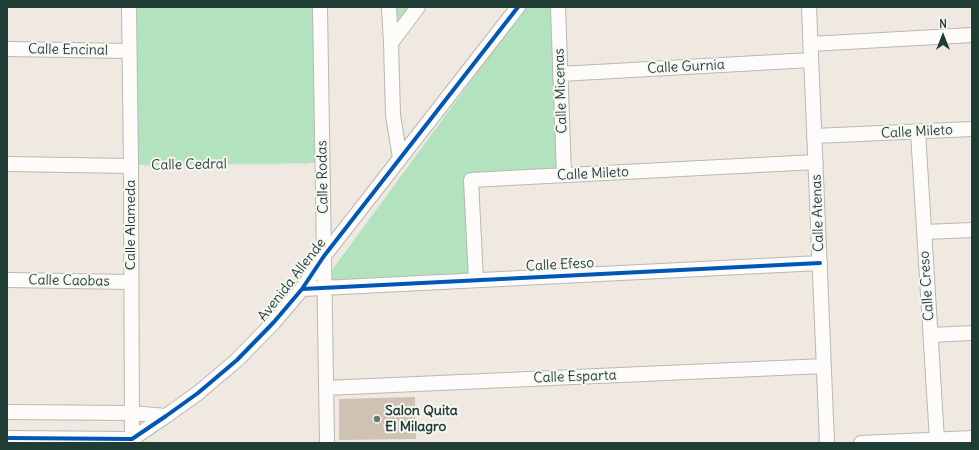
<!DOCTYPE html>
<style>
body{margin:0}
#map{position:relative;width:979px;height:450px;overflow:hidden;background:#efe9e1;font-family:Delius,sans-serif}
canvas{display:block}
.frame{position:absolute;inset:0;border:8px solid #1f3d34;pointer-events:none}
.north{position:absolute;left:923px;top:16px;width:40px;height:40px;-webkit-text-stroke:3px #f6f6f2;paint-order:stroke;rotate:0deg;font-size:11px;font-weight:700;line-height:16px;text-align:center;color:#1f3d34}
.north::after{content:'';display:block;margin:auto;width:14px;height:18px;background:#1f3d34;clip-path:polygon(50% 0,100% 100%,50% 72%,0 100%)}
</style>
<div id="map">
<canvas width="979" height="450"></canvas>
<div class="frame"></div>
<div class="north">N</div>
</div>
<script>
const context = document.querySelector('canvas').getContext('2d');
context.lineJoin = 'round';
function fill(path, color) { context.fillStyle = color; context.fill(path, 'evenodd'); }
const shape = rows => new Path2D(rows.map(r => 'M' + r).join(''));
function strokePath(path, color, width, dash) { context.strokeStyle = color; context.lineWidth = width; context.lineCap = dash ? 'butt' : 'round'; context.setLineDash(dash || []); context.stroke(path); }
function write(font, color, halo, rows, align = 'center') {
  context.font = font + ' Delius,sans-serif'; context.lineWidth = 4; context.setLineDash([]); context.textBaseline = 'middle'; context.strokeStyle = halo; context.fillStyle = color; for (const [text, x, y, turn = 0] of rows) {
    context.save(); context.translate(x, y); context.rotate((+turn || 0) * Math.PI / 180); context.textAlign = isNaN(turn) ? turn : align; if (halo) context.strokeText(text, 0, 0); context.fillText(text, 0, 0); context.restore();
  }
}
fill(shape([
 [130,7,318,7,321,163,132,165],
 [390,7,417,7,392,39],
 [525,7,550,7,566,177,466,185,469,278,328,284,332,270]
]), '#b3e2be');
fill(shape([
 [415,397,416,439,339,440,339,399]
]), '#d0c2b3');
const street = shape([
 [129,7,131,166,132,443],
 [320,7,327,443],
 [389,7,391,43,393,115,400,158],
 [558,7,564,175],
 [809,7,827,443],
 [391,43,418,7],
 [810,44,972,35],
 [7,49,129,51],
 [560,74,811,60],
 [918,132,937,440],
 [814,136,972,129],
 [7,164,131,166],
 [924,232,972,230],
 [7,280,131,282],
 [476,280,471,180,816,162],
 [302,289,820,263],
 [931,335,972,333],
 [326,388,824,366],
 [7,412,132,413,166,416],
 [7,438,132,439,166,416,198,393,237,360,274,322,302,289,324,256,518,7],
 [861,443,972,438]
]);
strokePath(street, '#b9b8b2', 16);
strokePath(shape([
 [145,166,308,164]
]), '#d6d5d3', 2.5, [1, 3]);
strokePath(street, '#fdfcfa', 14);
strokePath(shape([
 [302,289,820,263],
 [7,438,132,439,166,416,198,393,237,360,274,322,302,289,324,256,518,7]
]), '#0057b8', 4);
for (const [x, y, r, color] of [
 [377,419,4,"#687971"]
]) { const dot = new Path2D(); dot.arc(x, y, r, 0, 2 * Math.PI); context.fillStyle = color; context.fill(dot); strokePath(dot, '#f6f6f2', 1.5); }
write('14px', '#1f3d34', '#f6f6f2', [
 ["Calle Encinal",68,50,1],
 ["Calle Gurnia",686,67,-3],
 ["Calle Micenas",561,91,-92],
 ["Calle Mileto",917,132,-3],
 ["Calle Cedral",189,165,-1],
 ["Calle Mileto",593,174,-3],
 ["Calle Rodas",323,177,-91],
 ["Calle Atenas",818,213,-92],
 ["Calle Alameda",131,225,-90],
 ["Calle Efeso",560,265,-3],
 ["Avenida Allende",292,280,-52],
 ["Calle Caobas",69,281,1],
 ["Calle Creso",927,286,-94],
 ["Calle Esparta",575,377,-2]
]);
write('bold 14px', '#1f3d34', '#f6f6f2', [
 ["Salon Quita",385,411],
 ["El Milagro",385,427]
], 'left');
</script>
